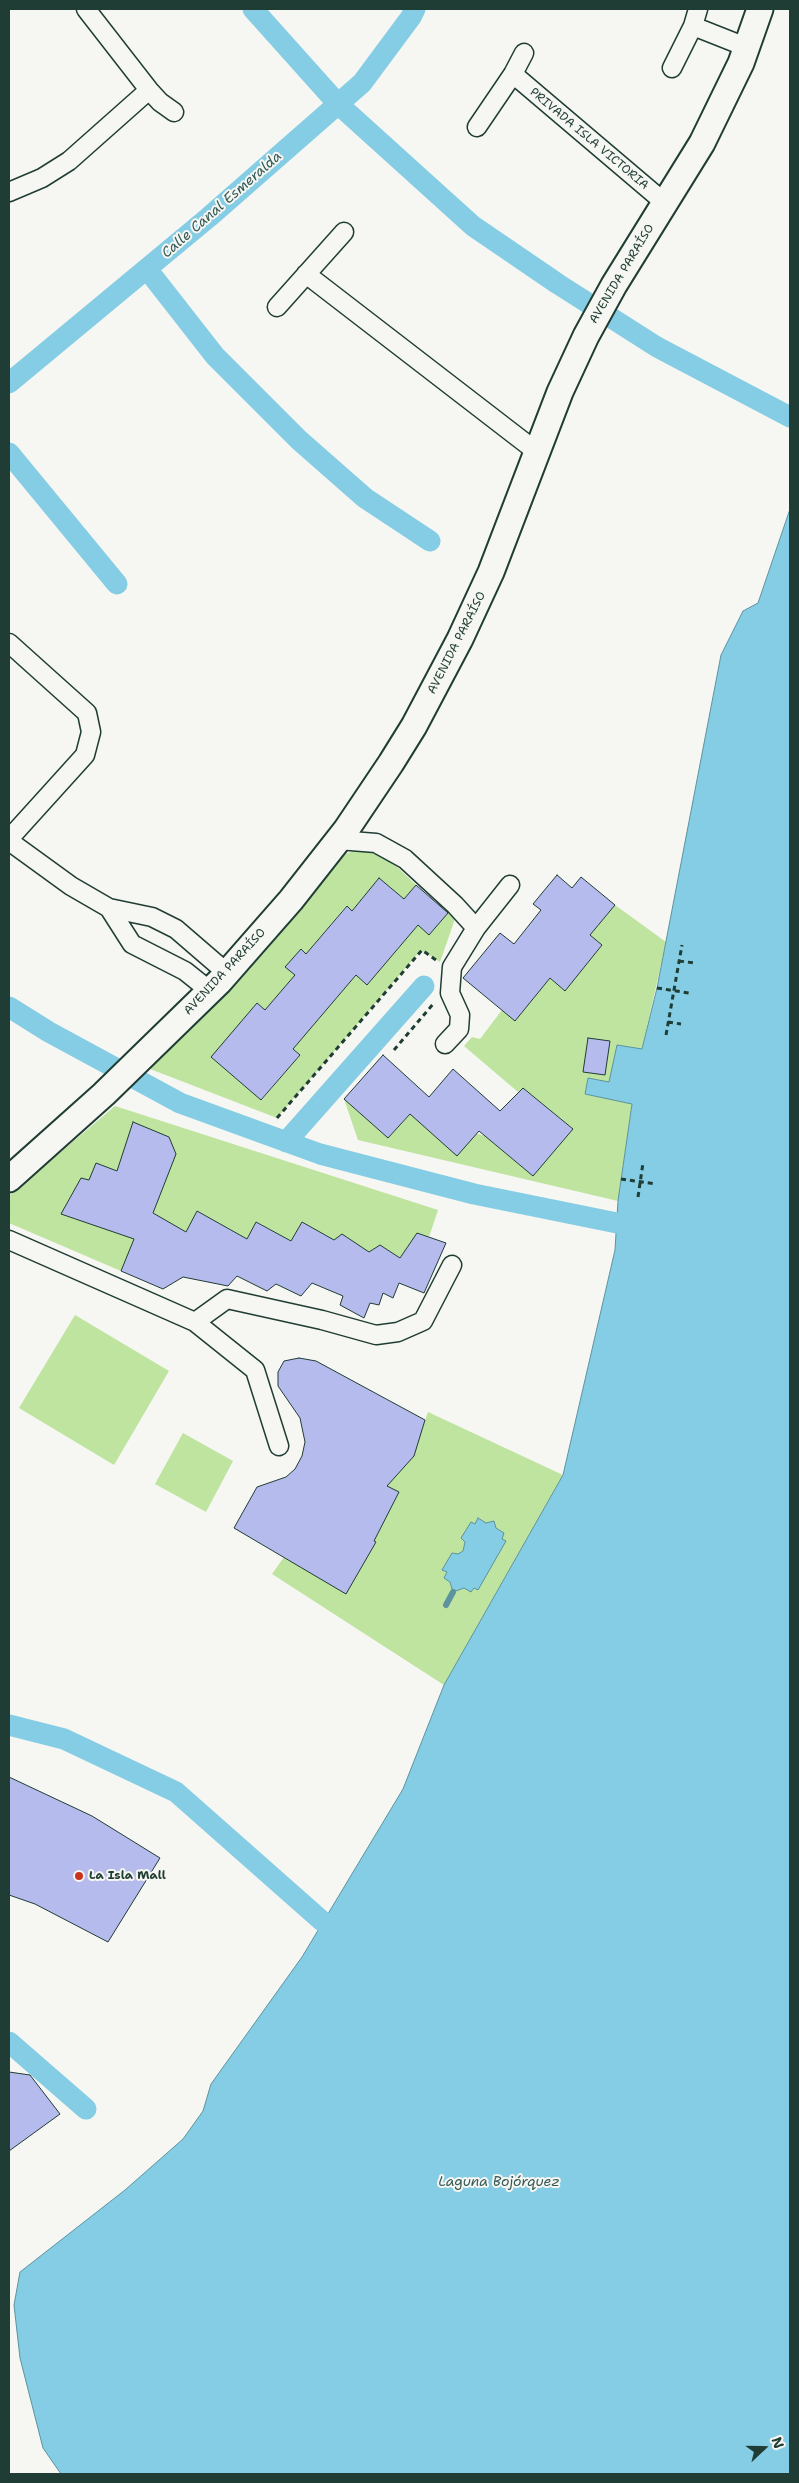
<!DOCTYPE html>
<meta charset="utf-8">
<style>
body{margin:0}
#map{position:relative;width:799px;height:2483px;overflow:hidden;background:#f6f6f2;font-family:"Shantell Sans",sans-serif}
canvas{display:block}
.frame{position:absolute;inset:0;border:10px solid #1f3d34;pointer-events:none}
.north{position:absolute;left:739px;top:2423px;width:50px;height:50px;-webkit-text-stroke:4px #f6f6f2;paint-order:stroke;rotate:69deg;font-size:14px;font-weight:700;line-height:20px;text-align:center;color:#1f3d34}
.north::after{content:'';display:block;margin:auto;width:18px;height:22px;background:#1f3d34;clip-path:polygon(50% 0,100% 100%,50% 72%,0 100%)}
</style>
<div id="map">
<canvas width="799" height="2483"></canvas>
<div class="frame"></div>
<div class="north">N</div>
</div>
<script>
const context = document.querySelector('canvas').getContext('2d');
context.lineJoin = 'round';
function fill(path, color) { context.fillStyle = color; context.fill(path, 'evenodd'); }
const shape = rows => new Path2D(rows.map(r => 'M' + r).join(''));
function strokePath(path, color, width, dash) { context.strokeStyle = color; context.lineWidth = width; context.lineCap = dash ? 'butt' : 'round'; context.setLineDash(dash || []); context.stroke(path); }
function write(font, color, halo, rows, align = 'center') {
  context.font = font + ' "Shantell Sans",sans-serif'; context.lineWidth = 4; context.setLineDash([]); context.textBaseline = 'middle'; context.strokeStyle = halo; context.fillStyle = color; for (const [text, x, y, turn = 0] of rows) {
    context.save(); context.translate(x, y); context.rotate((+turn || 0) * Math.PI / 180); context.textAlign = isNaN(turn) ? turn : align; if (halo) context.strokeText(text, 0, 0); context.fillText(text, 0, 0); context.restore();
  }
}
fill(shape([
 [358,850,377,853,393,863,416,885,404,899,379,879,352,911,346,906,306,954,300,950,286,967,295,975,265,1010,257,1003,212,1058,262,1100,300,1055,293,1049,356,975,367,985,418,925,429,934,448,912,455,919,440,962,421,950,277,1118,145,1067,337,856],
 [615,905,666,942,642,1049,609,1083,588,1078,585,1094,632,1103,618,1201,358,1140,344,1099,388,1138,410,1114,485,1136,533,1176,572,1128,523,1088,518,1092,464,1046,472,1037,480,1039,502,1010,515,1021,550,978,565,991,602,945,590,935],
 [115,1106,438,1210,429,1237,417,1233,400,1258,380,1245,369,1252,334,1240,302,1222,291,1241,257,1222,247,1239,197,1211,186,1232,157,1216,144,1215,121,1271,9,1223,9,1196],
 [75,1315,169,1371,114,1465,19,1408],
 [428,1412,563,1475,444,1685,272,1574,284,1557,346,1593,376,1542,297,1496,418,1441],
 [183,1433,233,1461,206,1512,155,1484]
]), '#bee49f');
const water = shape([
 [790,509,790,2474,61,2474,43,2448,20,2358,14,2305,20,2272,125,2190,183,2139,203,2111,211,2084,302,1957,403,1789,444,1685,563,1475,615,1250,618,1201,632,1104,585,1094,588,1078,609,1082,617,1045,642,1049,657,988,721,655,743,611,758,603,790,509],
 [478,1518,486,1523,494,1521,496,1528,504,1533,502,1539,506,1541,478,1590,474,1588,471,1592,464,1588,453,1592,450,1582,444,1578,447,1572,442,1570,452,1553,458,1554,463,1551,465,1542,461,1538,471,1522,475,1524,478,1518]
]);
fill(water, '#84cde4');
strokePath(water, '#5c939e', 1);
strokePath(shape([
 [446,1605,453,1592]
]), '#5c939e', 6);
strokePath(shape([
 [253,9,338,104,473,226,558,284,657,347,790,417],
 [147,269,215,356,299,440,365,498,430,541],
 [9,383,209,217,362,83,411,17,415,9],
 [9,453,117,584],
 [9,1007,49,1032,180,1103,320,1154,474,1194,617,1223],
 [286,1142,424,986],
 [9,1725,64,1739,176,1792,322,1921],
 [9,2042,86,2109]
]), '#84cde4', 21);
const building = shape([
 [557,875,572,888,581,877,615,905,590,935,602,945,565,991,550,978,515,1021,463,978,500,933,514,944,541,910,533,904,557,875],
 [379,878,404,899,416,885,448,913,429,935,418,925,367,985,356,975,293,1049,300,1055,261,1100,211,1057,257,1003,265,1010,295,975,285,967,301,949,306,954,347,906,352,911,379,878],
 [588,1038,610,1041,605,1075,583,1072,588,1038],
 [383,1055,429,1097,453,1069,500,1111,523,1088,573,1129,533,1176,479,1131,457,1156,410,1114,388,1138,344,1099,383,1055],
 [133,1122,169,1137,176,1154,153,1213,186,1232,197,1211,247,1239,256,1222,291,1241,302,1222,334,1240,342,1234,369,1252,380,1245,400,1258,417,1233,446,1243,424,1293,399,1283,393,1298,383,1293,379,1305,370,1303,364,1318,340,1305,343,1296,312,1283,301,1296,276,1284,267,1291,237,1276,228,1286,183,1277,163,1289,121,1271,134,1239,61,1214,81,1178,89,1180,96,1163,117,1171,133,1122],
 [299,1358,316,1361,425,1420,414,1456,387,1486,399,1492,374,1541,376,1542,346,1594,234,1528,257,1487,286,1477,295,1469,302,1456,305,1442,300,1418,278,1386,278,1372,284,1361,299,1358],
 [9,1777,92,1816,160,1858,108,1942,35,1904,9,1895,9,1777],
 [9,2072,30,2075,60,2114,9,2151,9,2072]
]);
fill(building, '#b6bbed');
strokePath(building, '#1f3d34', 1);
const street = shape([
 [86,9,149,90,160,102,174,112],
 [693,26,746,47],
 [672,68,693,26,698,9],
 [513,74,665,203],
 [477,127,513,74,524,53],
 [9,192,42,178,69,161,149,90],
 [306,274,537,452],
 [277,307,344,232],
 [9,643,87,713,91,732,85,755,9,839],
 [338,840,376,843,405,859,455,905,476,928],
 [9,841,71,886,109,908,152,917,176,929,227,973],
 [109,908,132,944,185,971,210,991],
 [445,1044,459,1029,460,1015,450,993,452,967,476,928,510,885],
 [9,1240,195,1322,255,1370,279,1446],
 [195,1322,227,1299,322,1320,376,1335,398,1332,423,1321,452,1265]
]);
const secondary = shape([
 [9,1179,104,1094,220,981,291,900,346,830,391,763,414,726,460,639,491,572,560,392,586,336,614,285,702,143,741,63,760,9]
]);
strokePath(street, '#1f3d34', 21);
strokePath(secondary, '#1f3d34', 29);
strokePath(shape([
 [679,961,695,963],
 [657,988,689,993],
 [668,1022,681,1024],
 [666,1035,682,945],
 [394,1050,434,1003],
 [277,1118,422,950,436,960],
 [621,1179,656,1184],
 [638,1197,643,1163]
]), '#1f3d34', 3, [5, 4]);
strokePath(street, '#f6f6f2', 18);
strokePath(secondary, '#f6f6f2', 25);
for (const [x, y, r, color] of [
 [79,1876,5,"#c8321e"]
]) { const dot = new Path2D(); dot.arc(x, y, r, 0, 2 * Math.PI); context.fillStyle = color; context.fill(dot); strokePath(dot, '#f6f6f2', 2); }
write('12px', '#1f3d34', '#f6f6f2', [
 ["PRIVADA ISLA VICTORIA",589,139,40],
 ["AVENIDA PARAÍSO",622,274,-59],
 ["AVENIDA PARAÍSO",457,643,-63],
 ["AVENIDA PARAÍSO",225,972,-47]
]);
write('bold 12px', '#1f3d34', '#f6f6f2', [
 ["La Isla Mall",89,1876]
], 'left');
write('italic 14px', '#335a57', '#f6f6f2', [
 ["Calle Canal Esmeralda",222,205,-41],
 ["Laguna Bojórquez",499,2182]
]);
</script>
